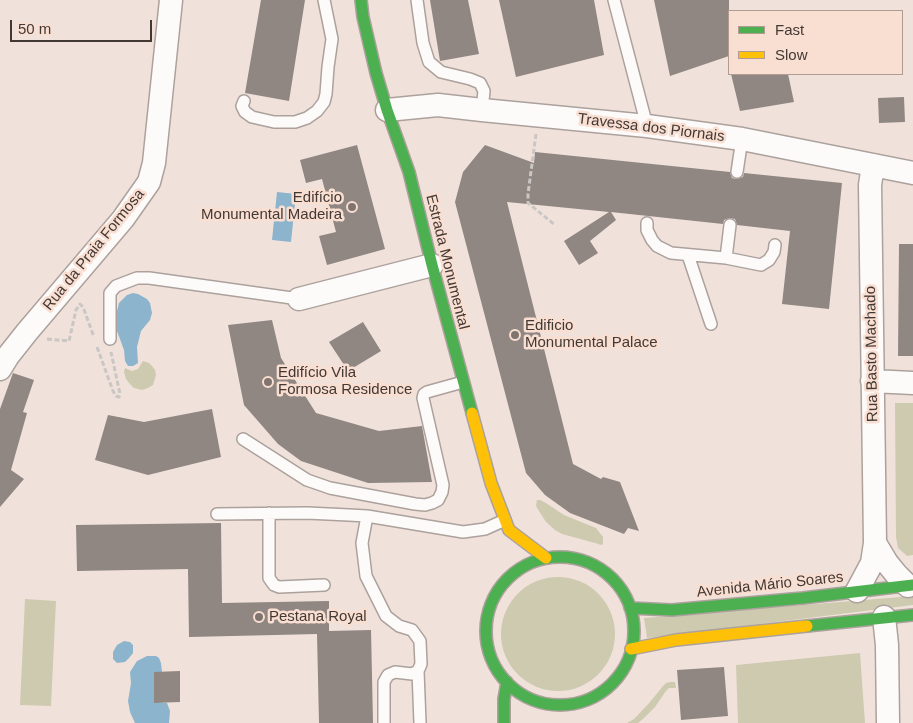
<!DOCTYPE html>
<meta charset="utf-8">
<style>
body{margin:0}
#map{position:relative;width:913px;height:723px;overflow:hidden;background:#f0e2db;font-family:Helvetica,sans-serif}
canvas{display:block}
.legend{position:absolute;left:728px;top:10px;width:175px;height:65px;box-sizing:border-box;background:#f9ded2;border:1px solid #b09c93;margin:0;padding:6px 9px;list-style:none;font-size:15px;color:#433934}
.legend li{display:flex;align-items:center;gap:10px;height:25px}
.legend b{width:25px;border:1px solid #b09c93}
.scale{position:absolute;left:10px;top:20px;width:142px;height:22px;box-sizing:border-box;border:2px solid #433934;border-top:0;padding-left:6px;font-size:15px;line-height:18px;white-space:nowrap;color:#433934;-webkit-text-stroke:4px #f9ded2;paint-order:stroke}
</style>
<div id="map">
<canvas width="913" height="723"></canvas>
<ul class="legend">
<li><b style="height:6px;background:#4caf50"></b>Fast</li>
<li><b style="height:6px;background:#ffc107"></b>Slow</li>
</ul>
<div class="scale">50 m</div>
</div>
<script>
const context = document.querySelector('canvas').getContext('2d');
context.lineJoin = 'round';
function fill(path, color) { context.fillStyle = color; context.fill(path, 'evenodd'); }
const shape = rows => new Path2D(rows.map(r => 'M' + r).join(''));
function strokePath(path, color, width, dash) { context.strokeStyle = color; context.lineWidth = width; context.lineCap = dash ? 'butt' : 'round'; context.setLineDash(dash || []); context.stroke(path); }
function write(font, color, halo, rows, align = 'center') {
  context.font = font + ' Helvetica,sans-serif'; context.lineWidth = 5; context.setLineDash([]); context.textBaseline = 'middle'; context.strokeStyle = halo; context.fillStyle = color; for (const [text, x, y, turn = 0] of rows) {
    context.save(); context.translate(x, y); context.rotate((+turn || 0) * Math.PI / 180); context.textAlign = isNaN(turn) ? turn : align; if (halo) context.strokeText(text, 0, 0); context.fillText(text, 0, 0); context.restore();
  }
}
fill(shape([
 [143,361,149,363,152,366,155,370,156,375,153,385,148,388,142,390,134,388,129,383,126,379,124,372,125,368,132,371,138,369],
 [895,403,913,403,913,555,907,556,898,548,896,537],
 [537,500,540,500,546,503,564,515,596,528,603,537,603,544,601,545,595,543,562,534,555,530,546,522,537,508,536,505],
 '501 634a57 57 0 1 1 114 0a57 57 0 1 1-114 0Z',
 [913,596,913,605,647,638,644,618],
 [25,599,56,601,51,706,20,705],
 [860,653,865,723,738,723,736,665],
 [670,682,675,682,676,688,669,688,666,691,655,707,644,718,638,723,627,723,634,719,650,702,663,686,666,683]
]), '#cecab0');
fill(shape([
 [277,192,296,194,291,242,272,240],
 [133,293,138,294,147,299,150,303,152,313,150,320,141,331,137,347,138,363,133,366,128,366,125,361,124,350,117,331,115,322,116,315,119,303,127,295],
 [124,641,130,642,133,645,133,653,129,658,125,662,117,663,113,659,113,652,117,645],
 [147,656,156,656,159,658,161,663,162,672,154,672,154,702,167,703,170,711,169,723,135,723,130,712,128,701,131,683,130,672,137,661]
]), '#8db4cd');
fill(shape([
 [261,0,305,0,289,101,245,93],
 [430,0,468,0,479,54,440,61],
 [499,0,594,0,604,55,516,77],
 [654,0,729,0,729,56,670,76],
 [731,74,788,74,794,102,740,111],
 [904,97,905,122,879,123,878,98],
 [357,145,385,249,327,265,319,236,336,232,322,179,306,183,300,160],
 [485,145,534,163,535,152,730,172,732,178,736,179,743,177,744,173,842,183,829,309,782,304,790,231,737,225,735,219,730,218,724,220,723,224,611,212,616,220,590,241,598,253,579,265,564,241,609,212,507,202,573,464,601,479,603,477,620,482,639,531,628,528,624,534,570,513,545,495,526,473,455,202,463,172],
 [899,244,913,244,913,356,898,356],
 [272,320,281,358,316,413,379,431,422,426,432,482,368,483,301,461,278,444,244,405,228,325],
 [363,322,381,351,348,371,329,342],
 [13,373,34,380,23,412,27,413,11,470,24,479,0,507,0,409],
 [212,409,221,457,148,475,95,460,108,415,144,422],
 [221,523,222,603,329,601,329,631,371,630,373,723,319,723,317,634,189,637,188,569,77,571,76,525],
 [724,667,728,716,681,720,677,670],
 [180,671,180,702,154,703,154,672]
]), '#908682');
const lane = shape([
 [417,0,423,43,429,62,441,72,470,79,480,83,484,91,482,110],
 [614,0,647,126],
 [244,101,242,106,245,112,252,117,274,122,295,122,307,118,317,111,324,102,326,94,328,67,332,39,324,0],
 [737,172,742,139],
 [647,223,647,230,652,240,657,246,671,253,726,258,730,225],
 [688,255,711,324],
 [726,258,761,265,769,260,774,252,775,245],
 [110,339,110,293,116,286,137,278,149,278,299,299],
 [243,439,307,480,330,488,415,504,425,505,432,503,438,500,442,492,443,485,423,398,424,394,427,392,463,382],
 [269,513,269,578,274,585,279,587,324,585],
 [217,514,307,513,349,515,367,516,463,532,485,529,505,520],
 [367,516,362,543,366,576,386,616,399,626,412,630,420,641,421,664,418,671,412,674,395,672,388,675,384,682,384,723],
 [418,671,420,723]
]);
const street = shape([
 [387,110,438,105,482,110,647,126,742,139,913,173],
 [299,299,432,265],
 [0,369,8,356,27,332,123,219,149,182,154,163,171,0],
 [872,381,913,383],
 [875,543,887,563,896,574,908,586],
 [857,591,872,563,875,543,870,185,873,165],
 [884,617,887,645,888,723]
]);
const fast = shape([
 [361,0,363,17,376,73,387,110,409,172,432,265,472,413],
 '486 631a74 74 0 1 1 148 0a74 74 0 1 1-148 0Z',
 [630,608,672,610,803,598,913,585],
 [807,626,913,615],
 [504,723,504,699,507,682]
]);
const slow = shape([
 [472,413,491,483,509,530,546,558],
 [631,649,676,640,807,626]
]);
strokePath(lane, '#aca19c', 14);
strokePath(street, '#aca19c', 25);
strokePath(fast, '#aca19c', 14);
strokePath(slow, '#aca19c', 14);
strokePath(shape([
 [536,134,528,194,528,203,555,225],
 [47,339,69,341,76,310,80,304,83,307,94,337],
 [97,347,113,391,116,396,119,397,120,394,111,352]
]), '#cac6c4', 3, [5, 2.5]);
strokePath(lane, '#fdfbfa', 11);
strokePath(street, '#fdfbfa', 22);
strokePath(fast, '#4caf50', 11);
strokePath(slow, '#ffc107', 11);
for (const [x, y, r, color] of [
 [352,207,5,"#80746e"],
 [515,335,5,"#80746e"],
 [268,382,5,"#80746e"],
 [259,617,5,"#80746e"]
]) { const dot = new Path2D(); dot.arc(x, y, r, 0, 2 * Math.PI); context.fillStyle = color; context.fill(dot); strokePath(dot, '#f9ded2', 2); }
write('15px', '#433934', '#f9ded2', [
 ["Travessa dos Piornais",651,128,7],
 ["Rua da Praia Formosa",94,250,-51],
 ["Estrada Monumental",447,262,76],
 ["Rua Basto Machado",872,354,-91],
 ["Avenida Mário Soares",770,585,-6]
]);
write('15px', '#433934', '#f9ded2', [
 ["Edifício",342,198,"right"],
 ["Monumental Madeira",342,215,"right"],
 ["Edificio",525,326],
 ["Monumental Palace",525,343],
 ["Edifício Vila",278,373],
 ["Formosa Residence",278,390],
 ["Pestana Royal",269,617]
], 'left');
</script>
